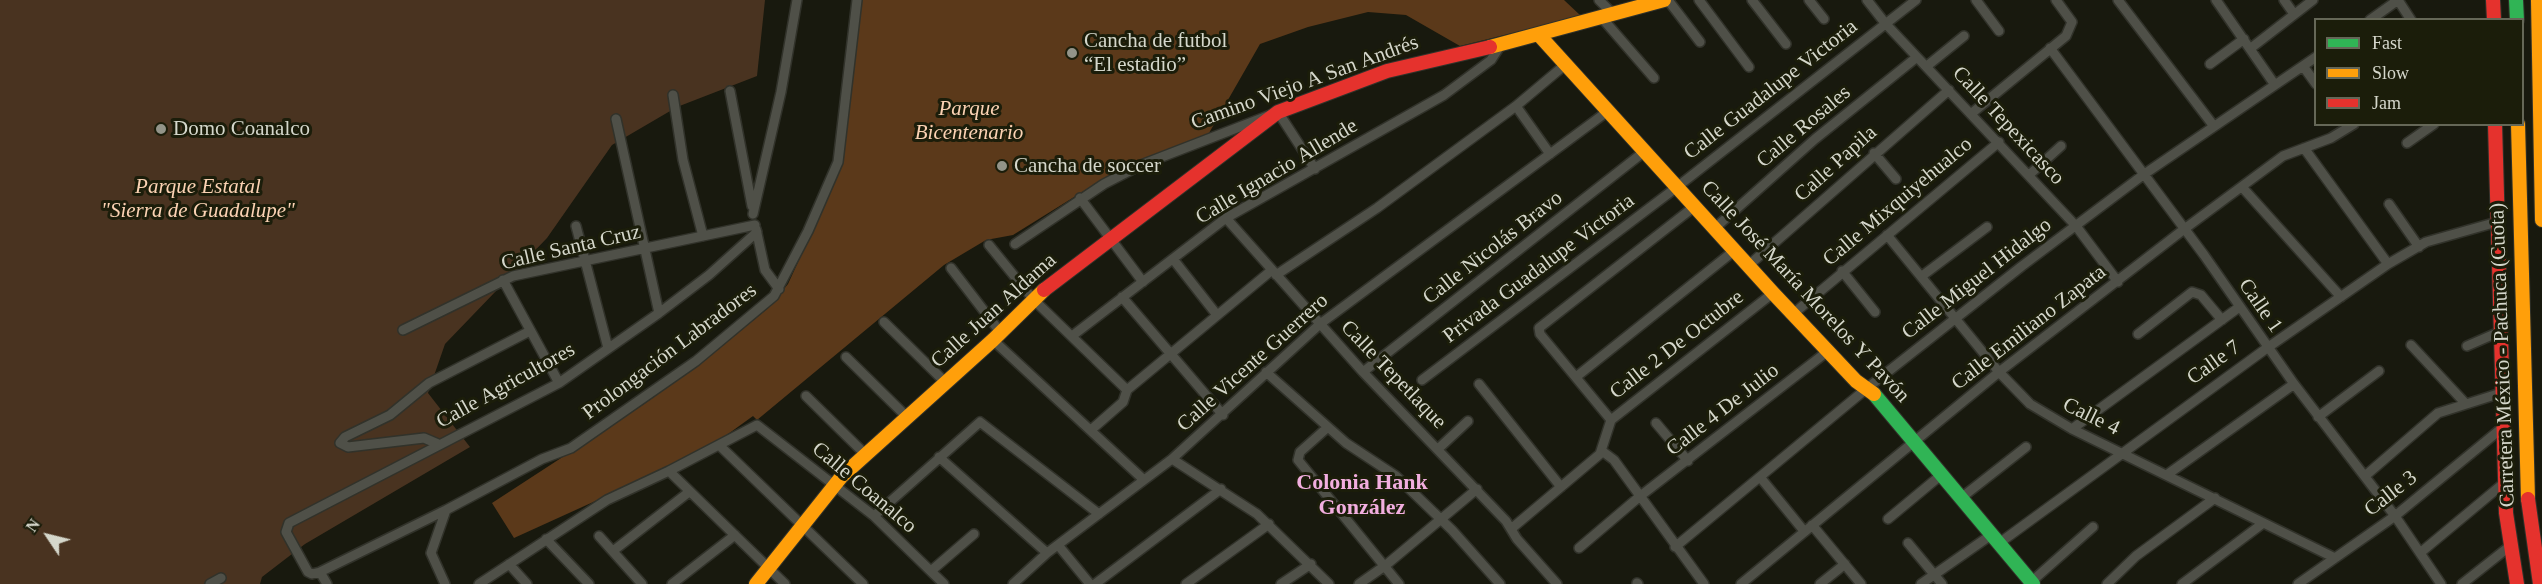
<!DOCTYPE html>
<meta charset="utf-8">
<style>
body{margin:0}
#map{position:relative;width:2542px;height:584px;overflow:hidden;background:#18190e;font-family:"Times New Roman",serif}
canvas{display:block}
.legend{position:absolute;left:2314px;top:18px;width:210px;height:108px;box-sizing:border-box;background:#1b1d0a;border:2px solid #656757;margin:0;padding:8px 10px;list-style:none;font-size:18px;color:#d5d7cb}
.legend li{display:flex;align-items:center;gap:12px;height:30px}
.legend b{width:30px;border:2px solid #656757}
.north{position:absolute;left:18px;top:506px;width:60px;height:60px;-webkit-text-stroke:4px #1b1d0a;paint-order:stroke;rotate:305deg;font-size:16px;font-weight:700;line-height:24px;text-align:center;color:#d5d7cb}
.north::after{content:'';display:block;margin:auto;width:21px;height:27px;background:#d5d7cb;clip-path:polygon(50% 0,100% 100%,50% 72%,0 100%)}
</style>
<div id="map">
<canvas width="2542" height="584"></canvas>
<ul class="legend">
<li><b style="height:8px;background:#30b455"></b>Fast</li>
<li><b style="height:8px;background:#ff9f0a"></b>Slow</li>
<li><b style="height:8px;background:#e5322d"></b>Jam</li>
</ul>
<div class="north">N</div>
</div>
<script>
const context = document.querySelector('canvas').getContext('2d');
context.lineJoin = 'round';
function fill(path, color) { context.fillStyle = color; context.fill(path, 'evenodd'); }
const shape = rows => new Path2D(rows.map(r => 'M' + r).join(''));
function strokePath(path, color, width, dash) { context.strokeStyle = color; context.lineWidth = width; context.lineCap = dash ? 'butt' : 'round'; context.setLineDash(dash || []); context.stroke(path); }
function write(font, color, halo, rows, align = 'center') {
  context.font = font + ' "Times New Roman",serif'; context.lineWidth = 6; context.setLineDash([]); context.textBaseline = 'middle'; context.strokeStyle = halo; context.fillStyle = color; for (const [text, x, y, turn = 0] of rows) {
    context.save(); context.translate(x, y); context.rotate((+turn || 0) * Math.PI / 180); context.textAlign = isNaN(turn) ? turn : align; if (halo) context.strokeText(text, 0, 0); context.fillText(text, 0, 0); context.restore();
  }
}
fill(shape([
 [0,0,765,0,757,76,677,107,612,145,547,238,445,344,428,393,470,447,305,544,262,577,260,584,0,584]
]), '#493320');
fill(shape([
 [862,0,1564,0,1581,16,1460,46,1406,15,1368,12,1308,27,1260,44,1205,140,1140,164,1087,189,1013,235,986,240,944,265,757,420,753,416,717,442,668,468,514,538,492,503,644,404,711,355,767,309,788,284,842,165]
]), '#5b391a');
const street = shape([
 [1599,0,1614,15],
 [1668,0,1700,42],
 [1699,0,1749,67],
 [1752,0,1786,44],
 [1809,0,1824,19],
 [1867,0,1885,23,2076,226,2118,282],
 [1976,0,1999,31],
 [2118,0,2213,125],
 [2216,0,2275,85],
 [2284,0,2294,14],
 [2398,0,2411,20],
 [1602,18,1654,78],
 [2370,20,2398,0],
 [2050,48,2204,255,2294,384,2395,516,2441,584],
 [2251,48,2313,0],
 [2210,64,2244,39],
 [1927,66,1964,36],
 [2303,66,2316,84],
 [730,91,752,206],
 [673,95,683,160,703,236],
 [1516,106,1550,154],
 [1972,113,2066,36,2072,22,2056,0],
 [616,119,659,313],
 [2407,143,2434,124],
 [2304,148,2388,264],
 [1874,153,1896,179],
 [2029,175,2061,146],
 [2242,187,2341,297],
 [1080,198,1143,282],
 [2389,204,2419,247],
 [753,214,781,92,797,0],
 [1226,218,1363,372,1506,521,1517,539,1557,584],
 [576,226,608,348],
 [1715,228,1815,139,1917,57],
 [756,229,765,270,779,289],
 [757,232,709,275,659,313,559,383,289,523,286,532,308,572,312,574,320,572,446,510,542,459,571,448,696,361,774,296,808,231,838,162,857,0],
 [1887,235,1999,372,2030,404,2072,429,2335,558],
 [1015,244,1104,184,1141,165,1278,112,1315,169],
 [989,245,1033,299,1127,390],
 [1173,259,1217,315],
 [1749,265,1949,90],
 [951,268,1001,333],
 [1842,271,1875,312],
 [1276,275,1377,208,1516,106,1566,64],
 [1922,276,1987,227],
 [503,280,559,383],
 [1122,297,1223,415],
 [1793,314,1999,142],
 [884,322,946,383],
 [403,330,513,276,755,225],
 [2138,334,2192,292,2201,295,2222,320],
 [1072,336,1226,218,1444,95,1491,60,1502,43],
 [993,340,1144,480],
 [2411,345,2466,404],
 [2467,346,2499,332],
 [846,357,908,418],
 [1266,372,1346,443,1396,476,1452,530,1500,584],
 [1363,372,1645,151],
 [1576,377,1735,250],
 [1422,380,1677,187,1916,0],
 [1479,384,1561,487],
 [806,396,866,455],
 [2318,417,2379,371],
 [1611,420,1540,334,1539,328,1695,206],
 [1656,423,1688,461],
 [1328,427,1300,452,1298,460,1399,584],
 [2072,429,2238,308],
 [1091,430,1123,402,1127,390,1272,270],
 [438,444,424,438,348,447,340,443,345,437,390,415,429,383,530,331],
 [719,445,863,584],
 [1438,449,1468,421],
 [1602,451,1614,460,1704,584],
 [939,457,1047,553],
 [1172,459,1257,514,1329,584],
 [669,471,785,584],
 [2168,474,2294,384],
 [2365,476,2438,413,2501,393],
 [1760,477,1804,531],
 [1961,498,2026,447],
 [874,516,980,422,1099,514],
 [1888,519,1941,475],
 [1812,525,1861,584],
 [1511,529,1600,454,1611,420,1773,293],
 [599,536,642,584],
 [546,539,589,584],
 [1908,543,1942,584],
 [1998,544,2267,348,2388,264,2426,242,2497,222],
 [1058,545,1090,584],
 [1675,547,1866,389,2022,266,2143,175,2316,57],
 [1579,548,1639,497,1828,351],
 [613,551,689,492],
 [2420,553,2504,483],
 [509,564,527,584],
 [931,571,974,534],
 [320,572,327,584],
 [2031,582,2093,527],
 [1637,583,1638,584],
 [210,584,221,578],
 [445,584,431,553,446,510],
 [479,584,607,500,669,471,757,425,874,516,944,584],
 [672,584,735,535],
 [1013,584,1047,553,1172,459,1320,324,1608,111],
 [1095,584,1221,489],
 [1186,584,1269,524],
 [1281,584,1311,564],
 [1359,584,1386,565,1477,489],
 [1741,584,1999,372,2183,230,2283,156,2331,138,2354,124],
 [1820,584,1845,564],
 [1921,584,1991,535],
 [2107,584,2136,556,2215,498],
 [2182,584,2262,524],
 [2298,584,2395,516,2502,428],
 [2462,584,2510,546]
]);
const fast = shape([
 [2516,0,2517,20],
 [1874,394,2033,584]
]);
const slow = shape([
 [2538,0,2542,220],
 [1539,35,1773,293,1856,381,1874,394],
 [1490,47,1664,0],
 [2518,124,2528,499],
 [756,584,842,476,993,340,1044,290]
]);
const jam = shape([
 [2493,0,2494,20],
 [2495,124,2506,513,2517,584],
 [1044,290,1278,112,1387,71,1490,47],
 [2528,499,2540,584]
]);
strokePath(street, '#31322a', 12);
strokePath(fast, '#31322a', 16);
strokePath(slow, '#31322a', 16);
strokePath(jam, '#31322a', 16);
strokePath(street, '#4f5048', 9);
strokePath(fast, '#30b455', 14);
strokePath(slow, '#ff9f0a', 14);
strokePath(jam, '#e5322d', 14);
for (const [x, y, r, color] of [
 [1072,53,6,"#939489"],
 [161,129,6,"#939489"],
 [1002,166,6,"#939489"]
]) { const dot = new Path2D(); dot.arc(x, y, r, 0, 2 * Math.PI); context.fillStyle = color; context.fill(dot); strokePath(dot, '#1b1d0a', 2); }
write('21px', '#d5d7cb', '#1b1d0a', [
 ["Cancha de futbol",1084,41],
 ["“El estadio”",1084,65],
 ["Domo Coanalco",173,129],
 ["Cancha de soccer",1014,166]
], 'left');
write('21px', '#d5d7cb', '#1b1d0a', [
 ["Camino Viejo A San Andrés",1305,83,-20],
 ["Calle Guadalupe Victoria",1771,90,-38],
 ["Calle Tepexicasco",2008,126,47],
 ["Calle Rosales",1804,127,-40],
 ["Calle Papila",1836,164,-42],
 ["Calle Ignacio Allende",1277,172,-31],
 ["Calle Mixquiyehualco",1898,202,-40],
 ["Calle Santa Cruz",571,248,-13],
 ["Calle Nicolás Bravo",1493,248,-38],
 ["Privada Guadalupe Victoria",1539,269,-37],
 ["Calle Miguel Hidalgo",1977,279,-38],
 ["Calle José María Morelos Y Pavón",1805,292,47],
 ["Calle 1",2260,306,55],
 ["Calle Juan Aldama",994,311,-42],
 ["Calle Emiliano Zapata",2029,328,-38],
 ["Calle 2 De Octubre",1677,345,-38],
 ["Prolongación Labradores",670,352,-37],
 ["Carretera México - Pachuca (Cuota)",2503,355,-92],
 ["Calle Vicente Guerrero",1253,363,-42],
 ["Calle 7",2214,363,-36],
 ["Calle Tepetlaque",1393,375,46],
 ["Calle Agricultores",506,386,-29],
 ["Calle 4 De Julio",1723,410,-38],
 ["Calle 4",2091,417,26],
 ["Calle Coanalco",864,488,40],
 ["Calle 3",2391,494,-38]
]);
write('italic 21px', '#fbd2b3', '#1b1d0a', [
 ["Parque",969,109],
 ["Bicentenario",969,133],
 ["Parque Estatal",198,187],
 ["\"Sierra de Guadalupe\"",198,211]
]);
write('bold 22px', '#f2aedf', '#1b1d0a', [
 ["Colonia Hank",1362,483],
 ["González",1362,508]
]);
</script>
